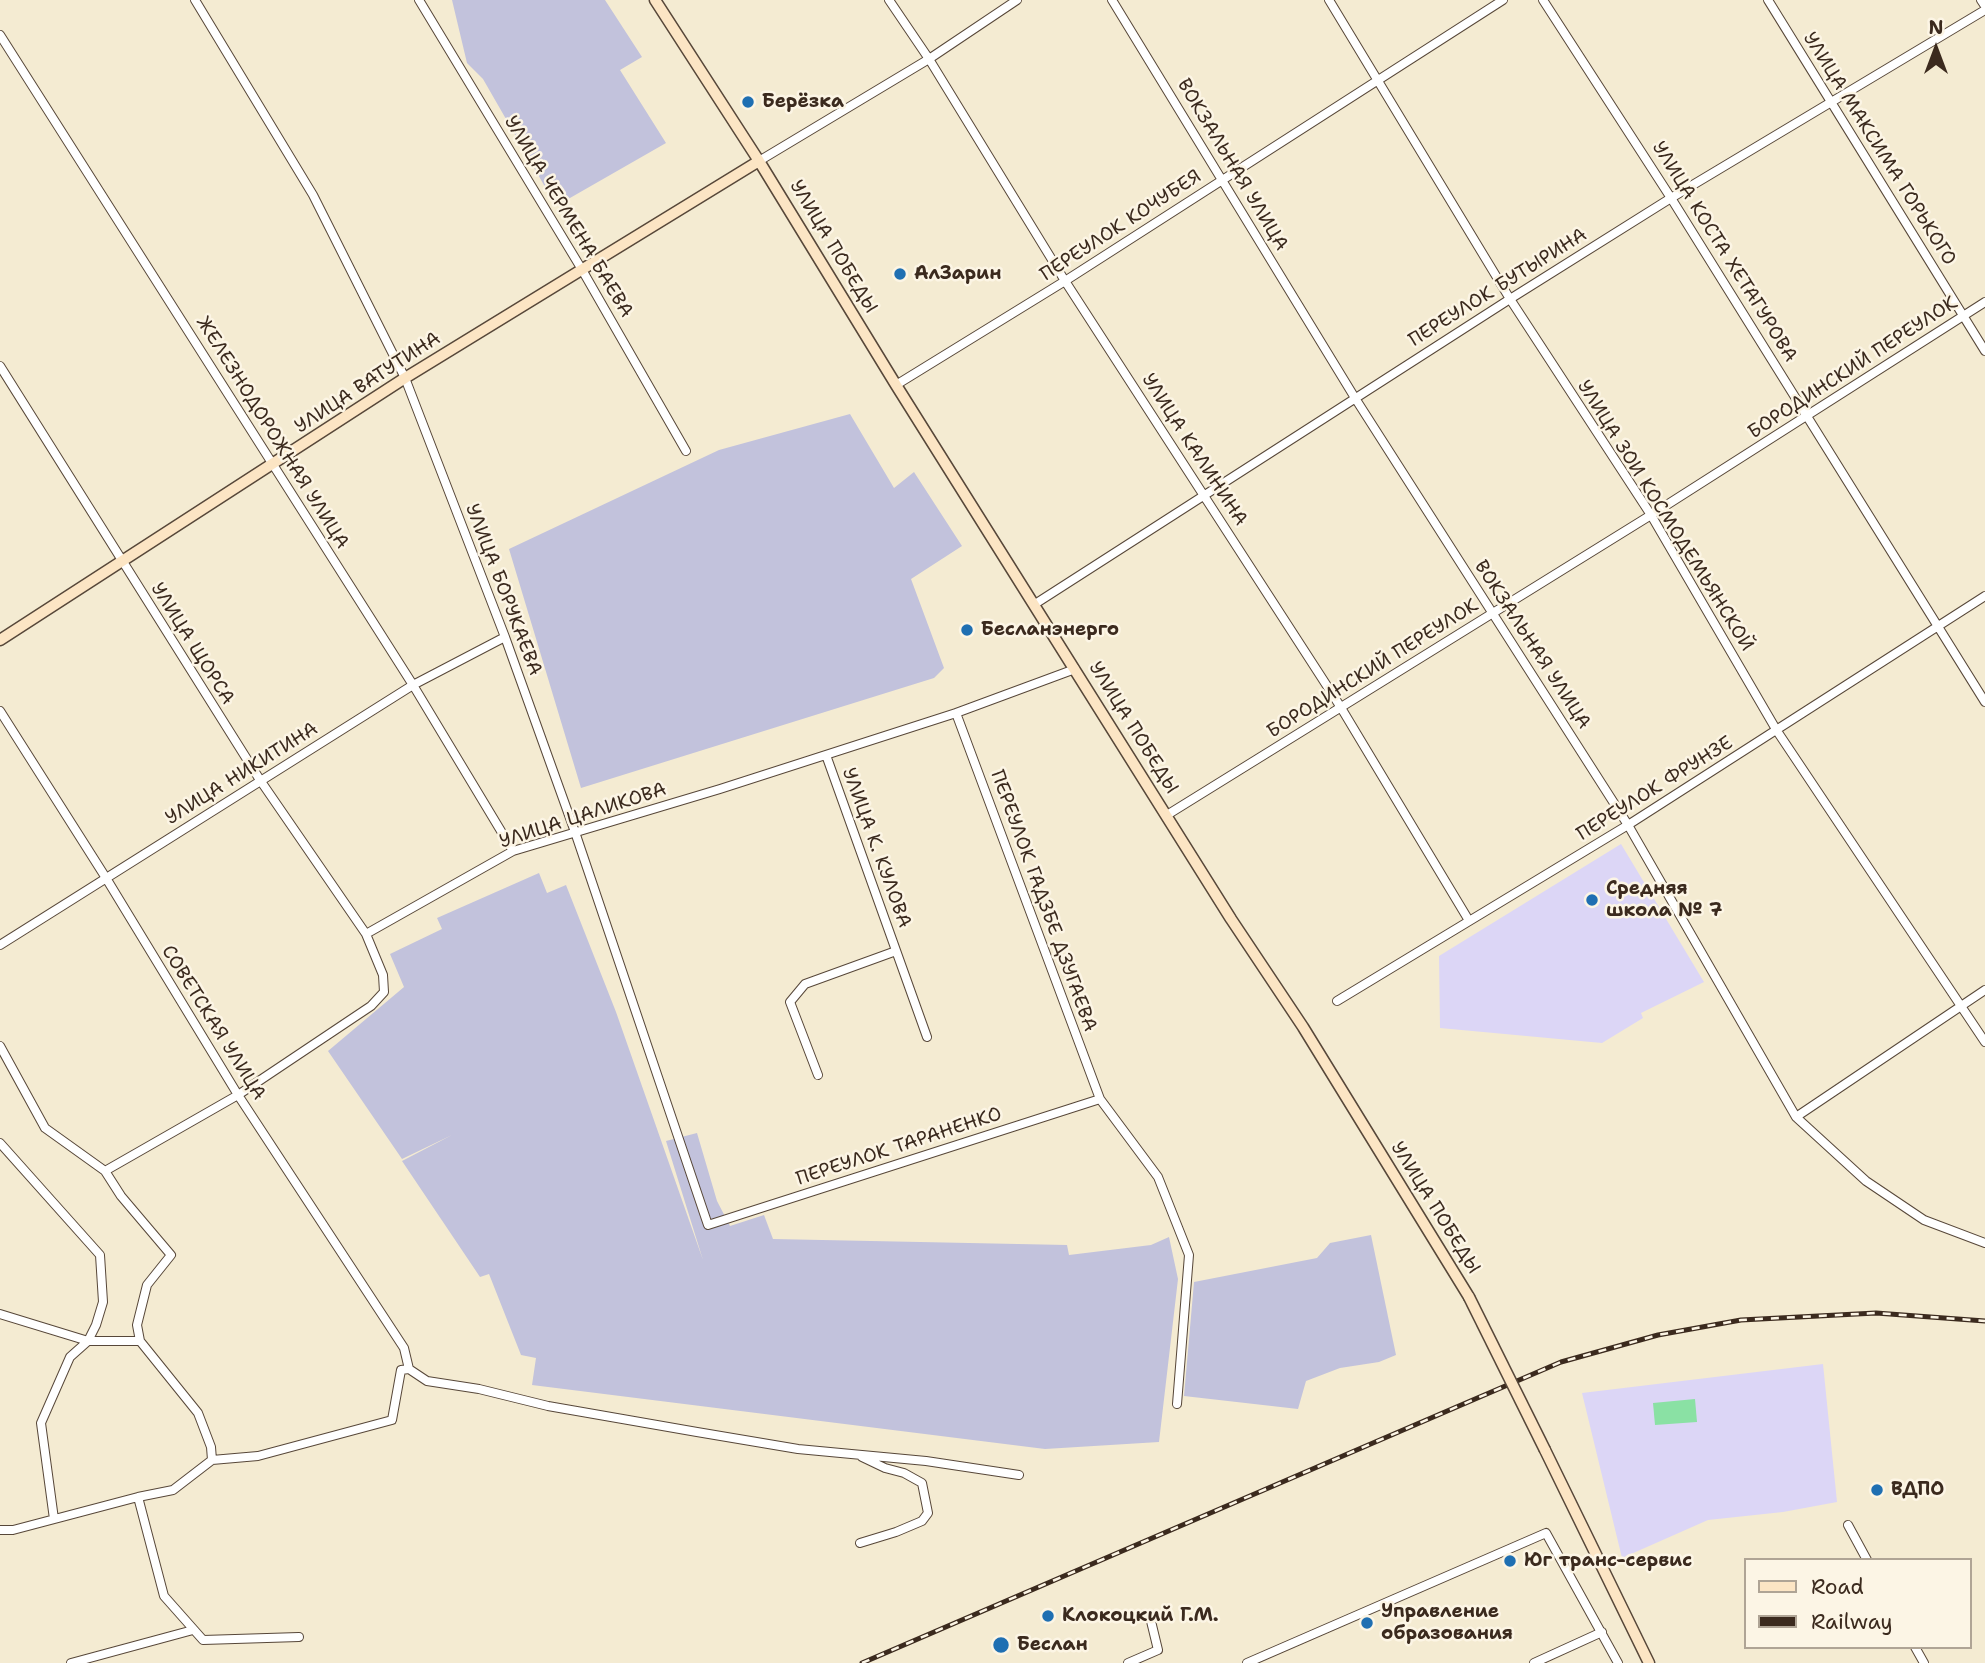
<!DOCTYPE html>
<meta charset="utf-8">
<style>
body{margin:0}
#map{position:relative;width:1985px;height:1663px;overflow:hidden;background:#f4ebd2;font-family:"Shantell Sans",sans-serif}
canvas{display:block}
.legend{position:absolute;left:1744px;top:1558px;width:228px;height:91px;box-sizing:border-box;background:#fcf5e5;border:2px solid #afa495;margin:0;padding:9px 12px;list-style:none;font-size:21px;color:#3b2a1e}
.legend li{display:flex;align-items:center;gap:14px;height:35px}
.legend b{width:35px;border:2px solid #afa495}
.north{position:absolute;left:1901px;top:14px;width:70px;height:70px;-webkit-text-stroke:5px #fcf5e5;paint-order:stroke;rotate:0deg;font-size:19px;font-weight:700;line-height:28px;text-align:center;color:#3b2a1e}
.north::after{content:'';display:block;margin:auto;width:24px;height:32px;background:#3b2a1e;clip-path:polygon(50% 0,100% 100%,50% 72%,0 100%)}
</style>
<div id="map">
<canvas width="1985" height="1663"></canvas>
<ul class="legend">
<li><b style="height:9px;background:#fce5c4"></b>Road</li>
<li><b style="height:9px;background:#3b2a1e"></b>Railway</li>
</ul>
<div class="north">N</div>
</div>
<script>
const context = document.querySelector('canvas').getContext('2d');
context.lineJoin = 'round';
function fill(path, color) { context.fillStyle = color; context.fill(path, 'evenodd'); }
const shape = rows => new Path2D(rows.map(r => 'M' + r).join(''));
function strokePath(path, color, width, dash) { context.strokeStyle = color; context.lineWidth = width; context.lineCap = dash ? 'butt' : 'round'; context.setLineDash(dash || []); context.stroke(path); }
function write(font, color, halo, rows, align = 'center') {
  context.font = font + ' "Shantell Sans",sans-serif'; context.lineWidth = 5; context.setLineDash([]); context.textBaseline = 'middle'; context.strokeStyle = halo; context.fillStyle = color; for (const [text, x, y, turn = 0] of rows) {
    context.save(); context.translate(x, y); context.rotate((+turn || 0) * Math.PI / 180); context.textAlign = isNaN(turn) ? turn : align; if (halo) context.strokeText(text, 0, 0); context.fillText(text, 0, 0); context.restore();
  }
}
fill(shape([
 [1621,844,1704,982,1641,1013,1643,1018,1602,1043,1440,1028,1439,956],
 [1823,1364,1837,1502,1783,1512,1708,1520,1622,1558,1582,1393]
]), '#dcd6f6');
fill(shape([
 [452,0,605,0,642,57,620,70,666,143,556,206,483,79,467,63],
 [850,414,894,488,914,472,962,546,911,579,944,668,934,678,581,788,509,549,719,450],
 [539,873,547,893,566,885,616,1012,703,1260,666,1141,697,1133,717,1201,730,1226,764,1215,773,1239,1067,1245,1069,1255,1151,1245,1169,1237,1178,1279,1159,1442,1045,1449,532,1385,536,1358,521,1355,489,1274,480,1277,402,1161,452,1135,402,1159,328,1051,404,987,390,954,442,929,437,918],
 [1371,1235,1396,1355,1379,1362,1340,1368,1306,1381,1298,1409,1184,1396,1194,1282,1317,1258,1330,1243]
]), '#c2c2dc');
fill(shape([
 [1695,1399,1697,1422,1655,1425,1653,1403]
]), '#8ae1a4');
const street = shape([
 [195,0,313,195,405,378,505,637,575,832,708,1225,1100,1099],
 [419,0,581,268,686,451],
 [889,0,929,59,1065,281,1340,706,1468,919],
 [1112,0,1355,398,1628,825,1796,1117,1866,1181,1924,1220,1985,1243],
 [1329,0,1510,299,1651,515,1777,731,1985,1042],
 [1543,0,1671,198,1985,702],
 [1768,0,1985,351],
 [1981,0,1985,6],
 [0,35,413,685,513,851],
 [759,161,929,59,1017,0],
 [0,366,260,780,366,934],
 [896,385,1065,281,1503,0],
 [1035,604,1510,299,1671,198,1985,10],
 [0,711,106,878,238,1095,404,1348,409,1369,427,1381,479,1389,548,1406,697,1432,798,1449,926,1461,1019,1475],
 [956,713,1100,1099,1158,1177,1189,1255,1177,1404],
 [826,755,927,1037],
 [1167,815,1651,515,1985,302],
 [0,945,413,685,505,637],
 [1337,1001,1628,825,1985,596],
 [0,1046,45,1128,105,1171,121,1196,171,1255,147,1285,137,1325,140,1341,198,1413,211,1447,212,1460,258,1456,392,1420,401,1370,409,1369],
 [818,1075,790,1002,805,984,896,951],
 [1796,1117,1985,990],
 [0,1143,100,1255,103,1302,96,1325,88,1341,70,1357,41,1423,54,1519],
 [105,1171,238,1095,371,1006,384,992,383,975,366,934,513,851,720,789,956,713,1075,669],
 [0,1314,88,1341,140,1341],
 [138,1497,164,1596,203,1640,299,1637],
 [1848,1525,1867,1560],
 [0,1530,13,1530,138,1497,173,1490,212,1460],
 [860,1543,896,1532,922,1521,928,1513,922,1483,904,1473,885,1468,862,1457],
 [1915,1647,1924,1663],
 [71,1663,193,1630],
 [1128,1663,1158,1650,1150,1617],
 [1247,1663,1546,1533,1618,1663],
 [1534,1663,1602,1632]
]);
const secondary = shape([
 [655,0,759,161,896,385,1231,919,1303,1027,1469,1297],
 [0,640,405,378,759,161],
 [1545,1450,1649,1663]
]);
strokePath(street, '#574739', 10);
strokePath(secondary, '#574739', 13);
strokePath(street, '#fff', 8);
strokePath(secondary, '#fce5c4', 10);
const rail = shape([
 [862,1663,1561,1362,1658,1335,1741,1320,1876,1313,1985,1321]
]);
strokePath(rail, '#3b2a1e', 5);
strokePath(rail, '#fcf5e5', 2.5, [8]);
const secondaryBridge = shape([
 [1469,1297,1545,1450]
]);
strokePath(secondaryBridge, '#574739', 13, []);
strokePath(secondaryBridge, '#fce5c4', 10);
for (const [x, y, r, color] of [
 [748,102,7,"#1f6fb2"],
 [900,274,7,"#1f6fb2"],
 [967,630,7,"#1f6fb2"],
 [1592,900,7,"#1f6fb2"],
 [1877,1490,7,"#1f6fb2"],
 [1510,1561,7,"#1f6fb2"],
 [1048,1616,7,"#1f6fb2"],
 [1367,1623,7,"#1f6fb2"],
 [1001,1645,9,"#1f6fb2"]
]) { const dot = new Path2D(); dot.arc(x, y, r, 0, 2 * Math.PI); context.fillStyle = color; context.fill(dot); strokePath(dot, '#fcf5e5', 2.5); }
write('bold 19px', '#3b2a1e', '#fcf5e5', [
 ["Берёзка",762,102],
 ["АлЗарин",914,274],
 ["Бесланэнерго",981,630],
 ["Средняя",1606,889],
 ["школа № 7",1606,911],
 ["ВДПО",1891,1490],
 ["Юг транс-сервис",1524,1561],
 ["Управление",1381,1612],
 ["образования",1381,1634],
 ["Клокоцкий Г.М.",1062,1616],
 ["Беслан",1017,1645]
], 'left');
write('19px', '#3b2a1e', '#fcf5e5', [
 ["УЛИЦА МАКСИМА ГОРЬКОГО",1879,149,58],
 ["ВОКЗАЛЬНАЯ УЛИЦА",1232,165,59],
 ["УЛИЦА ЧЕРМЕНА БАЕВА",568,217,59],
 ["ПЕРЕУЛОК КОЧУБЕЯ",1121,226,-33],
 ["УЛИЦА ПОБЕДЫ",833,247,59],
 ["УЛИЦА КОСТА ХЕТАГУРОВА",1724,252,58],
 ["ПЕРЕУЛОК БУТЫРИНА",1498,288,-32],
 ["БОРОДИНСКИЙ ПЕРЕУЛОК",1853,368,-33],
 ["УЛИЦА ВАТУТИНА",368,383,-33],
 ["ЖЕЛЕЗНОДОРОЖНАЯ УЛИЦА",272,433,58],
 ["УЛИЦА КАЛИНИНА",1194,450,57],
 ["УЛИЦА ЗОИ КОСМОДЕМЬЯНСКОЙ",1665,516,58],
 ["УЛИЦА БОРУКАЕВА",503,590,69],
 ["УЛИЦА ЩОРСА",192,644,58],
 ["ВОКЗАЛЬНАЯ УЛИЦА",1532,645,57],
 ["БОРОДИНСКИЙ ПЕРЕУЛОК",1373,669,-32],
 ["УЛИЦА ПОБЕДЫ",1133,728,58],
 ["УЛИЦА НИКИТИНА",242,774,-32],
 ["ПЕРЕУЛОК ФРУНЗЕ",1655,789,-32],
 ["УЛИЦА ЦАЛИКОВА",583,816,-18],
 ["УЛИЦА К. КУЛОВА",876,848,70],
 ["ПЕРЕУЛОК ГАДЗБЕ ДЗУГАЕВА",1043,901,70],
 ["СОВЕТСКАЯ УЛИЦА",213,1023,58],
 ["ПЕРЕУЛОК ТАРАНЕНКО",899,1147,-18],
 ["УЛИЦА ПОБЕДЫ",1435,1208,58]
]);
</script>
